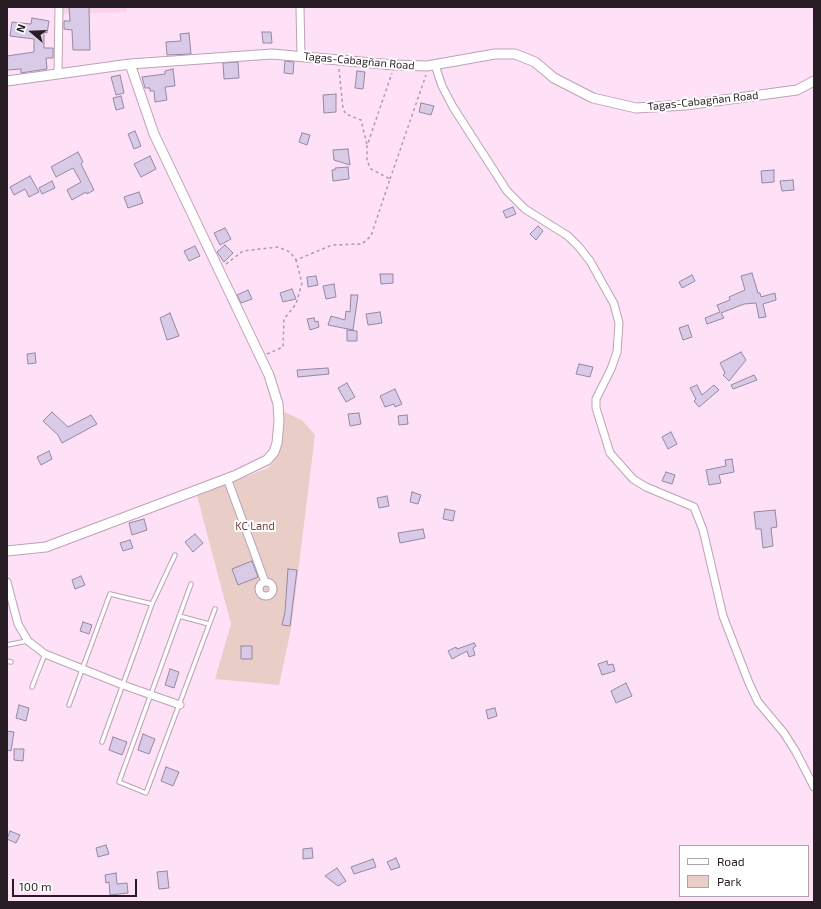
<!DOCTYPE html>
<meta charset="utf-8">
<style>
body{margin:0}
#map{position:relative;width:821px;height:909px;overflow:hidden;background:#fee1f6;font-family:"Exo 2",sans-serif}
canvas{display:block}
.frame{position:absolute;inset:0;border:8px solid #281d25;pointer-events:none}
.legend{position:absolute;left:679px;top:845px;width:130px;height:52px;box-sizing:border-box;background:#fff;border:1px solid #a9a5a8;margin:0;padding:5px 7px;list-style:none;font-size:12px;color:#281d25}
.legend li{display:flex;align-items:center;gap:8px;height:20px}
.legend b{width:20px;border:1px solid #a9a5a8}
.north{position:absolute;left:12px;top:12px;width:40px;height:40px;-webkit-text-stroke:3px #fff;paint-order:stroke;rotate:289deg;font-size:11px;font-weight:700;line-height:16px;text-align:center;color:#281d25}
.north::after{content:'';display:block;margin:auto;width:14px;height:18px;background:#281d25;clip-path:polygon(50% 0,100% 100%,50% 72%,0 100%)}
.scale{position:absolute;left:12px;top:879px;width:125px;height:18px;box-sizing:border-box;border:2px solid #281d25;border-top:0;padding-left:5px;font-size:12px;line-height:14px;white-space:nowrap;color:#281d25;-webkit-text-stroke:3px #fff;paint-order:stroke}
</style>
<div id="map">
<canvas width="821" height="909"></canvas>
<div class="frame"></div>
<ul class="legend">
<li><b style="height:5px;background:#fff"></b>Road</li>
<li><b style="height:11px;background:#e9cec8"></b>Park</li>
</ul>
<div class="north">N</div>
<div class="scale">100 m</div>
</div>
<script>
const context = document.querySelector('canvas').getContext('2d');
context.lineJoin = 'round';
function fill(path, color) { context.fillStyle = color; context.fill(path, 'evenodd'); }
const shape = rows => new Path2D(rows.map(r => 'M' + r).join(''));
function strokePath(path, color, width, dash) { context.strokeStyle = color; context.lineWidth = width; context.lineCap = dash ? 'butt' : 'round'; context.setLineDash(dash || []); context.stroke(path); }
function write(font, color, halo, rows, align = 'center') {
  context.font = font + ' "Exo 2",sans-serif'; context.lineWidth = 4; context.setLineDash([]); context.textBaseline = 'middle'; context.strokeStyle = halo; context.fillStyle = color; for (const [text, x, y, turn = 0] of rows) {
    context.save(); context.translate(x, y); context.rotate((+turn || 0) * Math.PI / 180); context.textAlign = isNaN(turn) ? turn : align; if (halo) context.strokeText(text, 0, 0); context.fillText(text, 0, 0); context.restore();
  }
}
fill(shape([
 [62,7,127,7,127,12,62,14]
]), '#f7d3ed');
fill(shape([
 [284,412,302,420,315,435,291,629,279,685,215,679,231,624,197,496,268,468,280,450]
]), '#e9cec8');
const building = shape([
 [69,7,89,7,90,50,73,50,72,30,64,29,64,21,70,21,69,7],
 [32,18,49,21,47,33,44,32,44,48,53,48,53,58,46,58,47,69,21,73,21,69,7,70,7,56,34,52,34,39,10,36,12,22,31,24,32,18],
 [262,32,271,32,272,43,263,43,262,32],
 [189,33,191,54,167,55,166,42,181,41,180,34,189,33],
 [285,61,294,62,293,74,284,73,285,61],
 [238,62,239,78,224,79,223,63,238,62],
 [173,69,175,86,165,87,167,100,155,102,154,91,150,91,150,88,145,88,142,77,165,74,165,71,173,69],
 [357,71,365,72,363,89,355,88,357,71],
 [120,75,124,93,116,95,111,77,120,75],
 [336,94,336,112,324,113,323,95,336,94],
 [121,96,124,108,116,110,113,98,121,96],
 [421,103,434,106,431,115,419,112,421,103],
 [135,131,141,146,134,149,128,134,135,131],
 [302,133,310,135,307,145,299,142,302,133],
 [348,149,350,165,334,160,333,150,348,149],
 [78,152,83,162,81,164,94,190,87,194,86,192,72,200,67,190,81,182,73,168,56,177,51,167,78,152],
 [150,156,156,169,141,177,134,164,150,156],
 [348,167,349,179,333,181,332,170,335,170,335,168,348,167],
 [774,170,774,182,762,183,761,171,774,170],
 [30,176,39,192,29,197,25,189,14,195,10,187,30,176],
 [793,180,794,190,782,191,780,181,793,180],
 [52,181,55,188,42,194,39,188,52,181],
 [139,192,143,203,128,208,124,197,139,192],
 [513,207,516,214,506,218,503,211,513,207],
 [538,226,543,231,536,240,530,234,538,226],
 [225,228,231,239,220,245,214,233,225,228],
 [225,245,233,253,224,262,217,252,225,245],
 [195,246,200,256,189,261,184,251,195,246],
 [752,273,758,293,760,293,761,297,775,293,776,300,763,304,766,317,759,318,756,303,744,304,721,313,724,318,707,324,705,318,720,312,717,305,730,300,729,297,745,290,741,276,752,273],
 [380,274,393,274,393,283,381,284,380,274],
 [692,275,695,281,682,288,679,282,692,275],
 [316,276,318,285,308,287,307,277,316,276],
 [334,284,336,297,326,299,323,286,334,284],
 [292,289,296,299,283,302,280,293,292,289],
 [248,290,252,299,241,303,237,295,248,290],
 [351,295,358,295,353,330,328,325,331,316,345,320,346,311,350,312,351,295],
 [380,312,382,323,368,325,366,314,380,312],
 [170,313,179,336,167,340,160,318,170,313],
 [314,318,315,322,318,321,319,327,310,330,307,319,314,318],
 [688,325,692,337,683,340,679,328,688,325],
 [347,330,357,331,357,341,347,341,347,330],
 [741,352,746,360,729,381,723,375,725,373,720,363,741,352],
 [35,353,36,363,28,364,27,354,35,353],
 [579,364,593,367,590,377,576,374,579,364],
 [328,368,329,374,298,377,297,370,328,368],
 [754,375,757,380,733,389,731,385,754,375],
 [347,383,355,397,346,402,338,388,347,383],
 [697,385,702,395,714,385,719,390,699,407,694,401,696,399,690,388,697,385],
 [395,389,402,404,395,407,394,404,385,407,380,396,395,389],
 [52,412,68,427,91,415,97,424,62,443,58,435,43,421,52,412],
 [359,413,361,424,350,426,348,414,359,413],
 [407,415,408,424,399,425,398,416,407,415],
 [671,432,677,444,668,449,662,437,671,432],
 [49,451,52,459,41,465,37,457,49,451],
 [732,459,734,472,719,475,721,483,709,485,706,470,726,466,725,460,732,459],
 [666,472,675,475,672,484,662,481,666,472],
 [412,492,421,495,418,504,410,502,412,492],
 [387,496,389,506,379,508,377,498,387,496],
 [445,509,455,511,453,521,443,519,445,509],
 [775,510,777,527,771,528,773,546,763,548,761,529,756,529,754,512,775,510],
 [144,519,147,530,132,535,129,523,144,519],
 [423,529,425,538,400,543,398,533,423,529],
 [195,534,203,543,193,552,185,542,195,534],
 [130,540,133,548,123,551,120,543,130,540],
 [252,561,258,577,238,585,232,569,252,561],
 [288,569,297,570,290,626,282,625,285,612,288,569],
 [81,576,85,585,75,589,72,580,81,576],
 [83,622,92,625,89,634,80,631,83,622],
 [474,643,476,646,473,648,475,655,469,657,467,651,452,659,448,651,456,647,457,649,474,643],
 [241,646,252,646,252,659,241,659,241,646],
 [607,661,608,665,613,664,615,671,602,675,598,664,607,661],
 [170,669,179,672,174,688,165,685,170,669],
 [626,683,632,696,616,703,611,691,626,683],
 [19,705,29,708,26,721,16,718,19,705],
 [495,708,497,716,488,719,486,710,495,708],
 [7,731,14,732,11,751,7,750,7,731],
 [143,734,155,739,149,754,138,750,143,734],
 [113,737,127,742,122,755,109,750,113,737],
 [14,749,24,749,23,761,14,760,14,749],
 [166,767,179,772,173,786,161,781,166,767],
 [10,831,20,835,16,843,7,839,10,831],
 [106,845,109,854,98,857,96,848,106,845],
 [312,848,313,858,303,859,303,849,312,848],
 [396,858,400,867,391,870,387,862,396,858],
 [373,859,376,867,354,874,351,867,373,859],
 [337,868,346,881,338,886,325,876,337,868],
 [167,871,169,888,159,889,157,872,167,871],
 [116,873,117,884,127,883,128,893,110,895,109,882,106,883,105,875,116,873]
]);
fill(building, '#d9cbe7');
strokePath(building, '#9587a2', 1);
const service = shape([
 [191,584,119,782,146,793,215,609],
 [152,604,175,555],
 [179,616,209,624],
 [7,645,27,641],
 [7,661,11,662],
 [32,687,45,654],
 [69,705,110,594,152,604,102,742]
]);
const minor = shape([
 [300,7,301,56],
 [435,65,442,86,453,107,507,191,525,209,568,236,579,247,590,261,614,304,619,323,617,352,611,369,596,399,596,408,610,453,633,479,646,487,694,507,703,530,723,616,749,683,758,702,784,733,796,752,814,787],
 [58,73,59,7],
 [227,478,265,582],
 [7,582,18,624,28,641,45,654,123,685,180,705],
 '259 589a7 7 0 1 1 14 0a7 7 0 1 1-14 0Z'
]);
const tertiary = shape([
 [7,81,130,64,272,54,394,65,427,66,495,54,515,54,535,62,554,78,593,98,636,108,686,105,797,90,814,81],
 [7,551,46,547,234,476,267,460,274,452,277,443,279,421,278,404,269,375,154,134,130,64]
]);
strokePath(service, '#bda1b5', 5.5);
strokePath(minor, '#bda1b5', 9);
strokePath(tertiary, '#bda1b5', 11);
strokePath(shape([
 [339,69,343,109,346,114,361,120,367,145],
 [390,179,426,75],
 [226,264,243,251,278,247,290,252,296,260,332,245,362,244,371,236,390,179,371,169,367,161,367,146,392,73],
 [267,354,283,347,284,319,296,304,302,283,296,260]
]), '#b19aaa', 1.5, [3, 3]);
strokePath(service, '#fff', 3.5);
strokePath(minor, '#fff', 7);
strokePath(tertiary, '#fff', 9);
write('11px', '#281d25', '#fff', [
 ["Tagas-Cabagñan Road",359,61,5],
 ["Tagas-Cabagñan Road",703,101,-6]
]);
write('11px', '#76453b', '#fff', [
 ["KC Land",255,526]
]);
</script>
